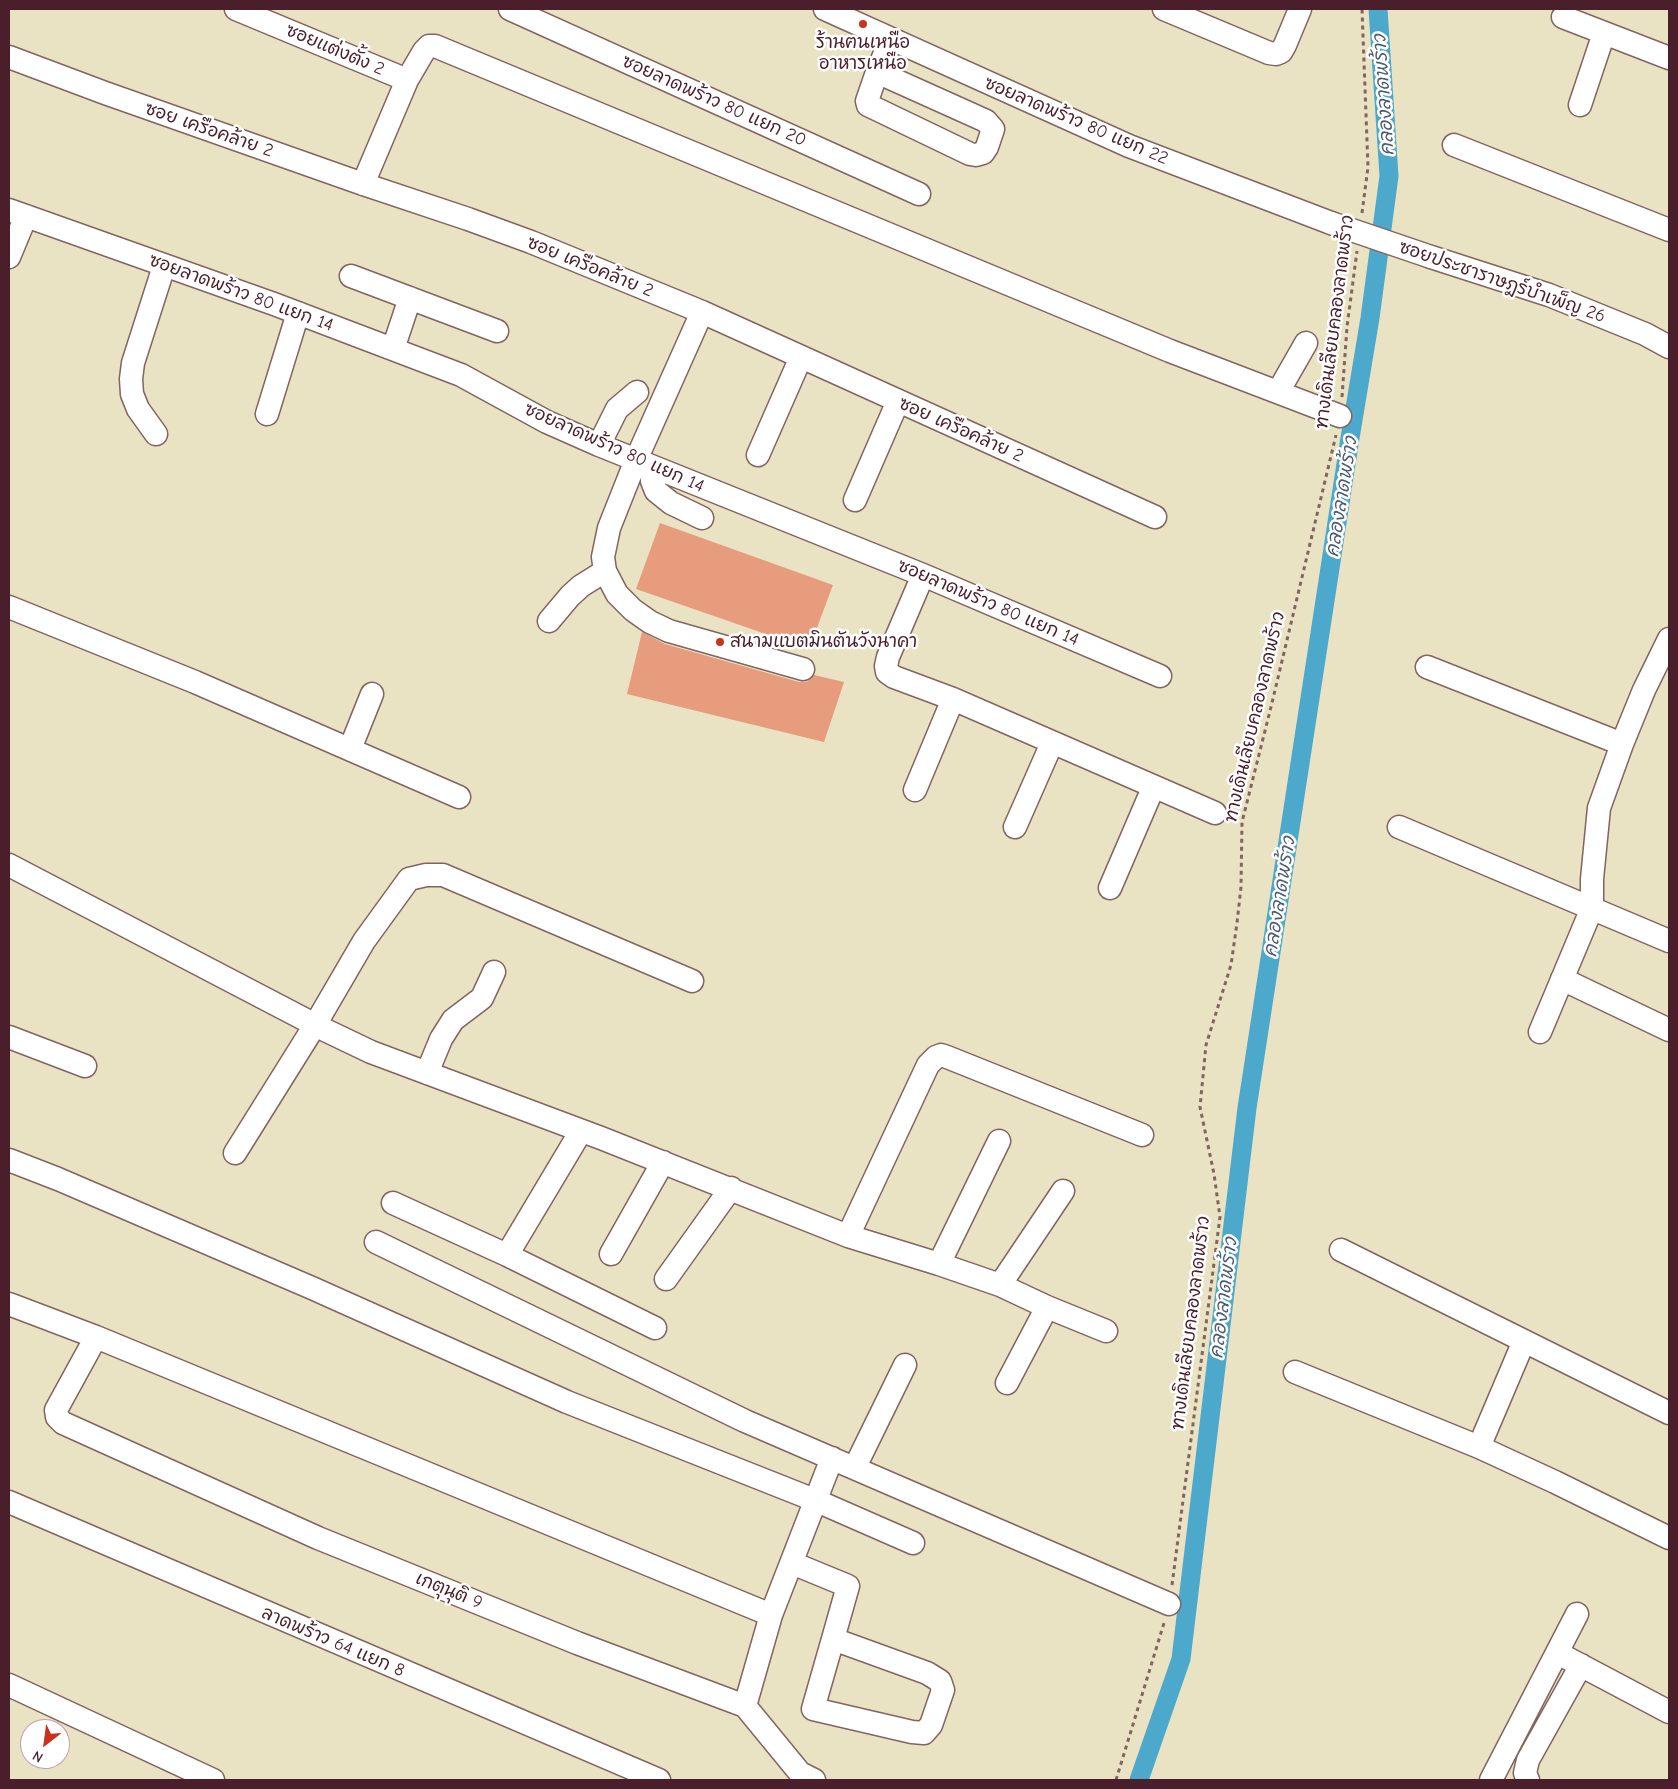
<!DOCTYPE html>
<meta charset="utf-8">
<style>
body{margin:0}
#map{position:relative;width:1678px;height:1789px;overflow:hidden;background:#e9e3c3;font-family:"Comic Neue",sans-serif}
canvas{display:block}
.frame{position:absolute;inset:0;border:10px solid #4a1f2b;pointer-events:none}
.north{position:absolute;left:20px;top:1719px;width:50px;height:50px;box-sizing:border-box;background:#fff;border:1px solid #b7a5aa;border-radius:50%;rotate:210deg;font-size:14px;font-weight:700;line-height:20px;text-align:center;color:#4a1f2b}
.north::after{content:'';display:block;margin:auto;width:18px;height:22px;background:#c8321e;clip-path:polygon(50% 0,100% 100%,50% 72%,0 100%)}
</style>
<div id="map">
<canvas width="1678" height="1789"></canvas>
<div class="frame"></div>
<div class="north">N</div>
</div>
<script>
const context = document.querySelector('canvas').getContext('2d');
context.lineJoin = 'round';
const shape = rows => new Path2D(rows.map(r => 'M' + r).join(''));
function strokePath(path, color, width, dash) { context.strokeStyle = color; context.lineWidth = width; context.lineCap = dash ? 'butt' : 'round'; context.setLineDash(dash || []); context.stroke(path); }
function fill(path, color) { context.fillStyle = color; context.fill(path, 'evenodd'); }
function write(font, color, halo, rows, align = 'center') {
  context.font = font + ' "Comic Neue","Playpen Sans Thai",sans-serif'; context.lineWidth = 5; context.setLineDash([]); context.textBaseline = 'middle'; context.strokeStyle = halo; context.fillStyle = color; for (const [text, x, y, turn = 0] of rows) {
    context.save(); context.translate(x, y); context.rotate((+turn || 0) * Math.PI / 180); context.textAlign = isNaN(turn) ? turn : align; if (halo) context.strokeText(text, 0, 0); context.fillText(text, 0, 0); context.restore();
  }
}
strokePath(shape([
 [1139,1780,1181,1659,1247,1108,1350,438,1370,318,1389,176,1378,9]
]), '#4ca9cb', 19);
fill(shape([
 [660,523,833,585,809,649,636,589],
 [642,632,665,644,799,682,807,682,814,675,844,682,824,742,627,694]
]), '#e69c7d');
const minor = shape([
 [236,9,407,80],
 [510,9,919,194],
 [825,9,1129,146,1331,223],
 [1164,9,1269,53,1276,54,1281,52,1285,45,1300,9],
 [1563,17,1669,58],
 [9,57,105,93,363,184,468,219,531,242,702,312,1155,517],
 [877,72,986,121,993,129,987,147,983,153,976,155,970,154,868,105,867,101,877,72,891,39],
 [1580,105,1604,33],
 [1454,145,1669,230],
 [363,184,407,80,424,51,429,46,435,46,1170,351,1340,416],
 [9,210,274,304,461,375,547,422,599,445,923,575,1160,676],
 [9,257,26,216],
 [1431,257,1549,295,1645,334,1669,347],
 [351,276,497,331],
 [702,312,636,460,609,528,603,557,605,571,617,594,633,610,650,622,669,631,803,669],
 [393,349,410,298],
 [1278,392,1306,343],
 [267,414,298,313],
 [156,434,138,409,132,394,131,379,133,363,164,266],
 [599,445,617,409,637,392],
 [758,455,801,357],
 [651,467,652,481,656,491,671,503,702,518],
 [855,500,898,401],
 [923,575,888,657,886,666,887,672,894,677,953,699,1215,813],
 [9,607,195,682,459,797],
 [549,621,570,596,581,586,605,571],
 [1427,667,1622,744],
 [350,749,372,694],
 [915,790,953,699],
 [1015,827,1052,743],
 [1399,827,1669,941],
 [9,865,325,1030,371,1052,601,1138,848,1236,939,1264,1000,1285,1047,1307,1106,1331],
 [1110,888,1153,788],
 [1562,979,1669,1030],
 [1540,1032,1592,908,1592,879,1599,808,1622,744,1644,690,1669,639],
 [9,1037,85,1066],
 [427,1073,441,1039,453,1020,482,998,494,972],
 [235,1153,315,1025,364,941,409,879,426,875,443,875,692,981],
 [9,1160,58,1179,312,1288,567,1402,817,1501,913,1543],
 [393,1203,507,1255,655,1328],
 [848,1236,928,1065,936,1057,941,1055,947,1057,1142,1135],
 [376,1242,745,1421,1169,1604],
 [1341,1250,1669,1413],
 [611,1254,663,1162],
 [507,1255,581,1131],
 [939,1264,999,1141],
 [666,1279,731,1188],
 [1000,1285,1063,1191],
 [9,1304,96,1337,771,1615],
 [96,1337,56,1410,57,1417,63,1423,318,1538,577,1643,745,1706,800,1773,814,1780],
 [1295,1372,1479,1447,1555,1482,1669,1538],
 [1007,1383,1047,1307],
 [1479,1447,1524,1341],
 [855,1467,905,1365],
 [9,1502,659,1780],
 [792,1563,848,1586,833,1639,813,1709,912,1732,924,1733,931,1725,943,1690,940,1681,927,1673,833,1639],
 [1567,1658,1669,1712],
 [9,1685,213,1780],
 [745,1706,771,1615,832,1458],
 [1491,1780,1577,1614],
 [1528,1780,1525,1773,1528,1760,1581,1665]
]);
strokePath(minor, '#826460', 25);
strokePath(shape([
 [1362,213,1368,167,1362,9],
 [1342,397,1347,327,1357,251],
 [1172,1585,1220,1217,1214,1174,1200,1107,1206,1045,1231,965,1237,923,1241,887,1242,822,1271,707,1336,435],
 [1116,1780,1164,1623]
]), '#826460', 3, [4, 4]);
strokePath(minor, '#fff', 22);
const minorBridge = shape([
 [1331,223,1431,257]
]);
strokePath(minorBridge, '#826460', 25, []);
strokePath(minorBridge, '#fff', 22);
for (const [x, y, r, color] of [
 [863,24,5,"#c8321e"],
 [720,642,5,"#c8321e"]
]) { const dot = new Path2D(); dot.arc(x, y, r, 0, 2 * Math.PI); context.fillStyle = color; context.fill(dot); strokePath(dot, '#fff', 2); }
write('18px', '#4a1f2b', '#fff', [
 ["ร้านฅนเหนือ",863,43],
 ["อาหารเหนือ",863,64],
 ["สนามแบตมินตันวังนาคา",730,642,"left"]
]);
write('18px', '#4a1f2b', '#fff', [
 ["ซอยแต่งตั้ง 2",335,50,23],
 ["ซอยลาดพร้าว 80 แยก 20",714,101,24],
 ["ซอยลาดพร้าว 80 แยก 22",1076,121,23],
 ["ซอย เครือคล้าย 2",209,130,19],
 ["ซอย เครือคล้าย 2",590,267,22],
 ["ซอยประชาราษฎร์บำเพ็ญ 26",1502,282,19],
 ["ซอยลาดพร้าว 80 แยก 14",241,293,20],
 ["ทางเดินเลียบคลองลาดพร้าว",1335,322,-83],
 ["ซอย เครือคล้าย 2",961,430,24],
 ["ซอยลาดพร้าว 80 แยก 14",614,448,24],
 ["ซอยลาดพร้าว 80 แยก 14",988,603,23],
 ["ทางเดินเลียบคลองลาดพร้าว",1255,717,-77],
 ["ทางเดินเลียบคลองลาดพร้าว",1191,1323,-83],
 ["เกตุนุติ 9",449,1591,22],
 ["ลาดพร้าว 64 แยก 8",333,1642,23]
]);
write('italic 19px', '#4b5d73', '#fff', [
 ["คลองลาดพร้าว",1384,95,-94],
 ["คลองลาดพร้าว",1342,497,-81],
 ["คลองลาดพร้าว",1280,897,-81],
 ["คลองลาดพร้าว",1224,1298,-83]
]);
</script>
